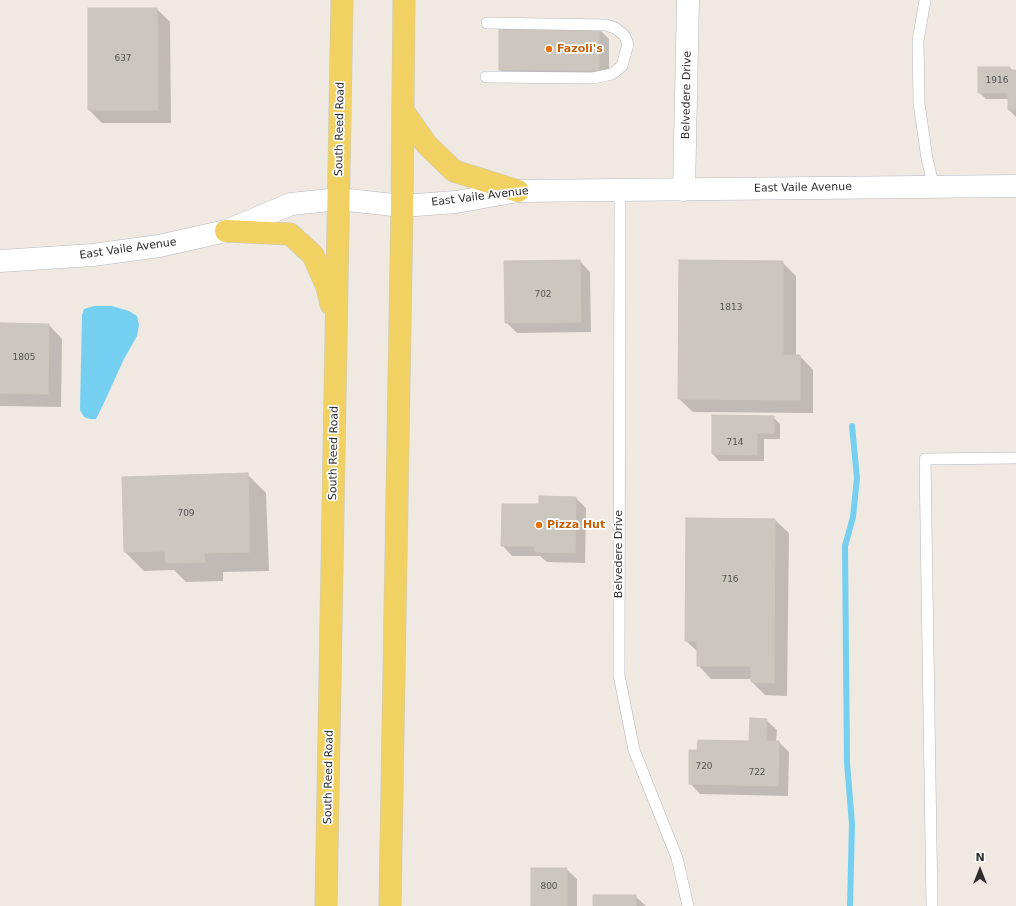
<!DOCTYPE html>
<style>
body{margin:0}
#map{position:relative;width:1016px;height:906px;overflow:hidden;background:#efe9e1;font-family:"DejaVu Sans",sans-serif}
canvas{display:block}
.north{position:absolute;left:960px;top:850px;width:40px;height:40px;-webkit-text-stroke:3px #fff;paint-order:stroke;rotate:0deg;font-size:11px;font-weight:700;line-height:16px;text-align:center;color:#2e2e2e}
.north::after{content:'';display:block;margin:auto;width:14px;height:18px;background:#2e2e2e;clip-path:polygon(50% 0,100% 100%,50% 72%,0 100%)}
</style>
<div id="map">
<canvas width="1016" height="906"></canvas>
<div class="north">N</div>
</div>
<script>
const context = document.querySelector('canvas').getContext('2d');
context.lineJoin = 'round';
function fill(path, color) { context.fillStyle = color; context.fill(path, 'evenodd'); }
const shape = rows => new Path2D(rows.map(r => 'M' + r).join(''));
function strokePath(path, color, width, dash) { context.strokeStyle = color; context.lineWidth = width; context.lineCap = dash ? 'butt' : 'round'; context.setLineDash(dash || []); context.stroke(path); }
function write(font, color, halo, rows, align = 'center') {
  context.font = font + ' "DejaVu Sans",sans-serif'; context.lineWidth = 3.5; context.setLineDash([]); context.textBaseline = 'middle'; context.strokeStyle = halo; context.fillStyle = color; for (const [text, x, y, turn = 0] of rows) {
    context.save(); context.translate(x, y); context.rotate((+turn || 0) * Math.PI / 180); context.textAlign = isNaN(turn) ? turn : align; if (halo) context.strokeText(text, 0, 0); context.fillText(text, 0, 0); context.restore();
  }
}
fill(shape([
 [94,306,112,306,129,311,137,316,139,325,137,336,124,359,102,407,96,419,90,419,84,417,80,410,82,315,84,309]
]), '#75cff0');
fill(shape([
 [157,9,170,22,171,123,102,123,89,110],
 [500,29,599,29,609,39,609,80,510,80,500,70],
 [1010,68,1013,71,1016,71,1016,117,1009,110,1009,99,986,99,979,92],
 [580,261,590,272,591,332,517,333,506,322],
 [782,262,796,276,796,356,800,356,813,370,813,413,693,412,679,399],
 [0,324,49,325,62,339,61,407,0,406],
 [773,417,780,424,780,439,764,439,764,461,719,461,713,454],
 [247,474,266,493,269,571,223,572,223,581,186,582,174,570,144,571,125,552],
 [576,498,586,508,585,563,547,562,540,556,512,556,502,545,540,505],
 [687,519,775,520,789,533,787,696,765,695,752,682,752,679,711,679,698,665,698,652,686,641],
 [766,720,777,730,776,742,779,742,789,752,788,796,700,794,690,783,698,751,750,742],
 [566,869,577,879,577,906,532,906],
 [635,896,646,906,594,906]
]), '#0003');
strokePath(shape([
 [850,906,852,824,847,763,845,546,853,517,857,478,852,426]
]), '#75cff0', 6);
const building = shape([
 [88,8,157,8,158,110,88,110,88,8],
 [499,28,599,28,599,70,499,70,499,28],
 [978,67,1010,67,1010,70,1016,70,1016,110,1008,110,1008,93,978,93,978,67],
 [580,260,581,322,505,323,504,261,580,260],
 [679,260,783,261,783,355,800,355,800,400,678,399,679,260],
 [0,323,49,324,48,394,0,393,0,323],
 [712,415,774,416,774,433,757,433,757,455,712,454,712,415],
 [248,473,250,552,204,553,205,562,166,563,165,551,124,552,122,477,248,473],
 [539,496,576,497,575,553,535,552,535,546,501,546,502,504,539,504,539,496],
 [686,518,775,519,774,683,751,682,751,666,697,666,697,641,685,641,686,518],
 [750,718,767,719,766,741,779,741,778,786,689,784,689,750,697,750,698,740,749,741,750,718],
 [531,868,567,868,567,906,531,906,531,868],
 [593,895,636,895,636,906,593,906,593,895]
]);
fill(building, '#cbc7bf');
strokePath(building, '#cbc5ba', 1);
const service = shape([
 [925,0,918,41,919,103,927,159,934,187],
 [486,77,593,78,612,74,622,66,628,44,624,35,615,28,606,25,487,23],
 [620,190,619,675,634,750,677,858,688,906],
 [932,906,925,459,1016,458]
]);
const minor = shape([
 [684,190,688,0]
]);
const tertiary = shape([
 [0,261,93,255,159,246,226,231,291,204,339,199,402,206,456,202,518,191,1016,186]
]);
const primary = shape([
 [403,111,427,145,454,171,518,191],
 [226,231,290,234,313,255,327,287,331,304],
 [326,906,342,0],
 [390,906,402,206,404,0]
]);
strokePath(service, '#b4b7c1', 12);
strokePath(minor, '#b4b7c1', 23);
strokePath(tertiary, '#b4b7c1', 23);
strokePath(primary, '#c9c9c9', 23);
strokePath(service, '#fff', 11);
strokePath(minor, '#fff', 22);
strokePath(tertiary, '#fff', 22);
strokePath(primary, '#f2d163', 22);
for (const [x, y, r, color] of [
 [549,49,4,"#e8710a"],
 [539,525,4,"#e8710a"]
]) { const dot = new Path2D(); dot.arc(x, y, r, 0, 2 * Math.PI); context.fillStyle = color; context.fill(dot); strokePath(dot, '#fff', 1.5); }
write('9px', '#555452', null, [
 ["637",123,59],
 ["1916",997,81],
 ["702",543,295],
 ["1813",731,308],
 ["1805",24,358],
 ["714",735,443],
 ["709",186,514],
 ["716",730,580],
 ["720",704,767],
 ["722",757,773],
 ["800",549,887]
]);
write('bold 11px', '#c56008', '#fff', [
 ["Fazoli's",557,49],
 ["Pizza Hut",547,525]
], 'left');
write('11px', '#2e2e2e', '#fff', [
 ["Belvedere Drive",687,95,-89],
 ["South Reed Road",340,129,-89],
 ["East Vaile Avenue",803,188,-1],
 ["East Vaile Avenue",480,197,-7],
 ["East Vaile Avenue",128,249,-8],
 ["South Reed Road",334,453,-89],
 ["Belvedere Drive",619,554,-90],
 ["South Reed Road",329,777,-89]
]);
</script>
